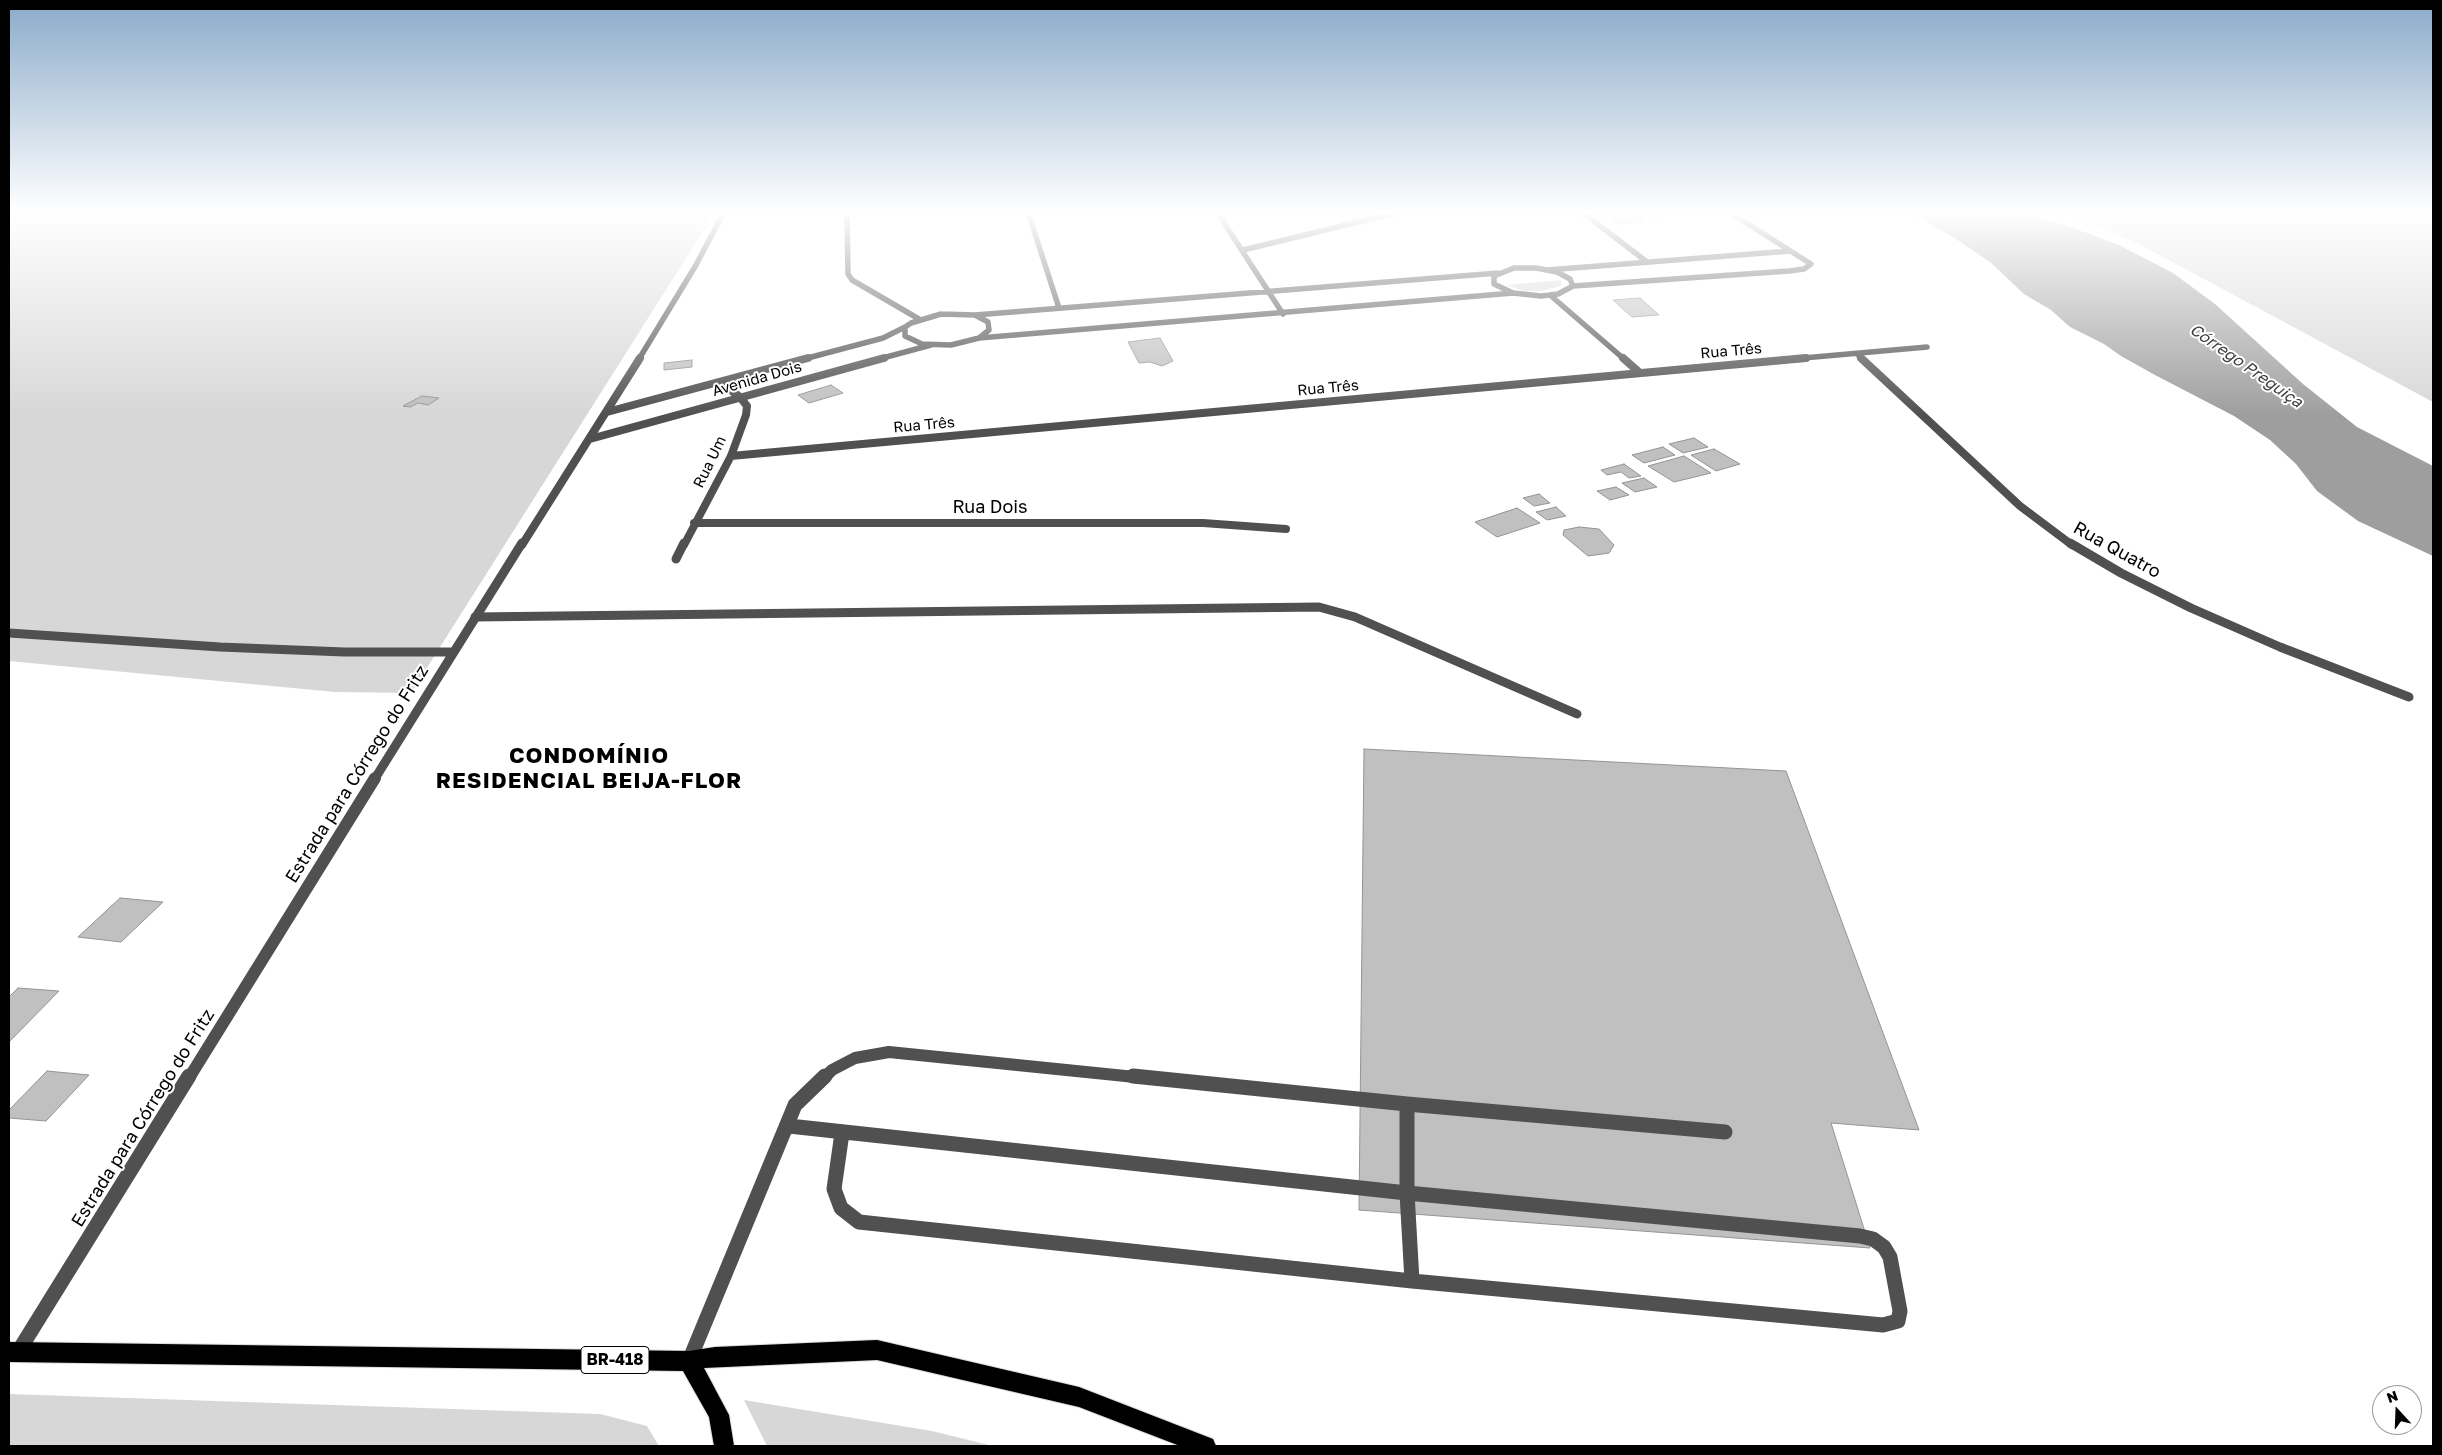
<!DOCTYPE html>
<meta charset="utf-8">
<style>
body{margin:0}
#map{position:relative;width:2442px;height:1455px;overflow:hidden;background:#fff;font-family:"Golos Text",sans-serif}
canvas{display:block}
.frame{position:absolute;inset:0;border:10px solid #000;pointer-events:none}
.north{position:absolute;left:2372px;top:1385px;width:50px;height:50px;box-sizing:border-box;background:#fff;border:1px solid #999;border-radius:50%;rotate:340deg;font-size:14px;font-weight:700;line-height:20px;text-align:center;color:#000}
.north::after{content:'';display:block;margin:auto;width:18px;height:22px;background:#000;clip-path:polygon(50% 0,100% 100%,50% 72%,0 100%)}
</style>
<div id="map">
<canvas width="2442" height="1455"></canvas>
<div class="frame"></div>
<div class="north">N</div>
</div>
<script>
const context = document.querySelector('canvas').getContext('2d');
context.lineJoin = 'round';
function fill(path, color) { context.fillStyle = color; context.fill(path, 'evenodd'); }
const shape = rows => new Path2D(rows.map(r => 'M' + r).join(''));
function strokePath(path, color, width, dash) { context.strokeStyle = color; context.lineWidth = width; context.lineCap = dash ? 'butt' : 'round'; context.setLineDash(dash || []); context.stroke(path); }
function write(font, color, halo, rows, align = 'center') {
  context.font = font + ' "Golos Text",sans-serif'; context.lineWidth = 4; context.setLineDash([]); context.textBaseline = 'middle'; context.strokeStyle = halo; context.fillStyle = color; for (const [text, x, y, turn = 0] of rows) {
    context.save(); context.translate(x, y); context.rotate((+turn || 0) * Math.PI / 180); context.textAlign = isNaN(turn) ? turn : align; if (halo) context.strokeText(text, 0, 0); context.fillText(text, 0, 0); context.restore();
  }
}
fill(shape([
 [9,212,711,212,705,228,411,693,335,692,9,661],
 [2062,212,2433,212,2433,402,2137,243],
 [1561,280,1561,286,1541,291,1525,291,1506,285],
 [9,1394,600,1414,647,1426,659,1446,9,1446],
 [744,1400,932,1431,993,1446,767,1446]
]), '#d7d7d7');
fill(shape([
 [1911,212,2018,212,2068,226,2119,245,2173,273,2215,304,2303,384,2357,427,2433,466,2433,556,2358,521,2317,491,2296,464,2270,440,2234,416,2155,375,2121,356,2104,344,2070,327,2051,310,2024,294,1990,262,1956,239]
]), '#9e9e9e');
const building = shape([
 [1658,212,1663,216,1637,218,1643,222,1618,224,1603,213,1658,212],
 [1640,298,1659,315,1632,317,1613,300,1640,298],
 [1160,338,1173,361,1162,366,1150,362,1139,363,1128,342,1160,338],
 [692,360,692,367,664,370,664,363,692,360],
 [831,385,843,393,809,403,798,395,831,385],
 [422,396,439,398,428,405,418,403,410,407,403,406,422,396],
 [1694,438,1708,447,1683,453,1669,444,1694,438],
 [1663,447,1675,455,1644,463,1632,455,1663,447],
 [1714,449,1740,464,1716,471,1691,455,1714,449],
 [1684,456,1711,473,1674,482,1648,466,1684,456],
 [1624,464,1641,476,1629,478,1621,472,1607,475,1601,470,1624,464],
 [1644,478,1657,487,1635,492,1622,483,1644,478],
 [1616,487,1629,495,1610,500,1597,491,1616,487],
 [1539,494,1550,503,1534,506,1523,498,1539,494],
 [1556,507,1566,516,1547,520,1536,512,1556,507],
 [1517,508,1540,523,1497,537,1475,522,1517,508],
 [1579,527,1599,529,1614,545,1609,553,1588,556,1563,535,1564,530,1579,527],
 [1364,749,1786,771,1919,1130,1831,1123,1870,1248,1359,1210,1364,749],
 [120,898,163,902,121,942,78,937,120,898],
 [18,988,59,991,9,1042,9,997,18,988],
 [47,1071,89,1075,46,1121,9,1118,9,1110,47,1071]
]);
fill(building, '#c0c0c0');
strokePath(building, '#949494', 1);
const primary = shape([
 [877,1340,1079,1387,1213,1439,1216,1446,1180,1446,1079,1407,877,1360,704,1368,729,1415,734,1446,714,1446,709,1417,683,1371,9,1362,9,1342,689,1351,715,1347,877,1340]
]);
strokePath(primary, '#dbdbdb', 2);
strokePath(shape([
 [475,617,1319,607,1355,617,1577,714]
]), '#505050', 9);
strokePath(shape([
 [824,1078,832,1070,855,1058,889,1052,1145,1078]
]), '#505050', 12);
strokePath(shape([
 [1133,1076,1407,1104,1725,1132],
 [1407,1104,1407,1193,1412,1281],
 [789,1126,1407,1193,1860,1236,1873,1239,1884,1247,1890,1257,1900,1311,1898,1321,1883,1325,1412,1281,859,1222,841,1208,834,1189,842,1133],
 [689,1361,795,1105,825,1076]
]), '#505050', 15);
strokePath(shape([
 [847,212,848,274,852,280,919,319],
 [1028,212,1059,308],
 [1217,212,1283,314],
 [1582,212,1647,262],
 [1243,250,1399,212],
 [1514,268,1536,268,1557,272,1570,279,1573,286,1558,294,1541,296,1513,293,1494,284,1494,276,1514,268],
 [1547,270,1790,251],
 [1573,286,1789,271,1804,269,1811,264,1729,212],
 [1550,295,1624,359],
 [941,314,975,315,988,322,989,330,979,338,951,345,922,344,905,336,905,327,911,323,941,314],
 [975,315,1498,273],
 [979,338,1513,293],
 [1857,354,1863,359],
 [639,359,696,265,724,212],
 [804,359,883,338,905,327],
 [879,359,931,345],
 [1792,359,1927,347]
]), '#505050', 5.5);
strokePath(shape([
 [1623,358,1640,373],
 [1861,358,2020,506,2072,545],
 [607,412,808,358],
 [590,439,884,358],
 [731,456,1806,358],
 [694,523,1203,523,1286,529],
 [522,545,640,358],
 [684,545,731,456,746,415,747,406,740,397,721,383]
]), '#505050', 8);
strokePath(shape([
 [2070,543,2121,573,2191,608,2280,647,2409,697],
 [676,559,684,543],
 [9,633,220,647,344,652,453,652],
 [374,780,522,543]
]), '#505050', 9);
strokePath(shape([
 [189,1078,375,778]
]), '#505050', 12);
strokePath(shape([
 [18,1352,189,1076]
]), '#505050', 15);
fill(primary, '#000');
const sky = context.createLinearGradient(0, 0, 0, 416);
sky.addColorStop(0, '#8aabca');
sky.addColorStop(0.51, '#fff');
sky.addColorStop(1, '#ffffff00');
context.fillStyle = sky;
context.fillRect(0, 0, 2442, 416);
write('15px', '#000', '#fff', [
 ["Rua Três",1731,351,-5],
 ["Avenida Dois",757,379,-16],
 ["Rua Três",1328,388,-5],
 ["Rua Três",924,425,-5],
 ["Rua Um",710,462,-64]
]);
write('italic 16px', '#3f3f3f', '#fff', [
 ["Córrego Preguiça",2246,366,35]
]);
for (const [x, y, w] of [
 [615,1360,68]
]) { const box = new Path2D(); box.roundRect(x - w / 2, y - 13.5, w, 27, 4); context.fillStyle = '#fff'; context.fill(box); strokePath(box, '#000', 1); }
write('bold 16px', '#000', null, [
 ["BR-418",615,1360]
]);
write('18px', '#000', '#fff', [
 ["Rua Dois",990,507],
 ["Rua Quatro",2117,550,29],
 ["Estrada para Córrego do Fritz",357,774,-58],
 ["Estrada para Córrego do Fritz",143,1118,-58]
]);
context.letterSpacing = '1px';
write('bold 22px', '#000', '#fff', [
 ["CONDOMÍNIO",589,756],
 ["RESIDENCIAL BEIJA-FLOR",589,781]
]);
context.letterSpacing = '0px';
</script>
